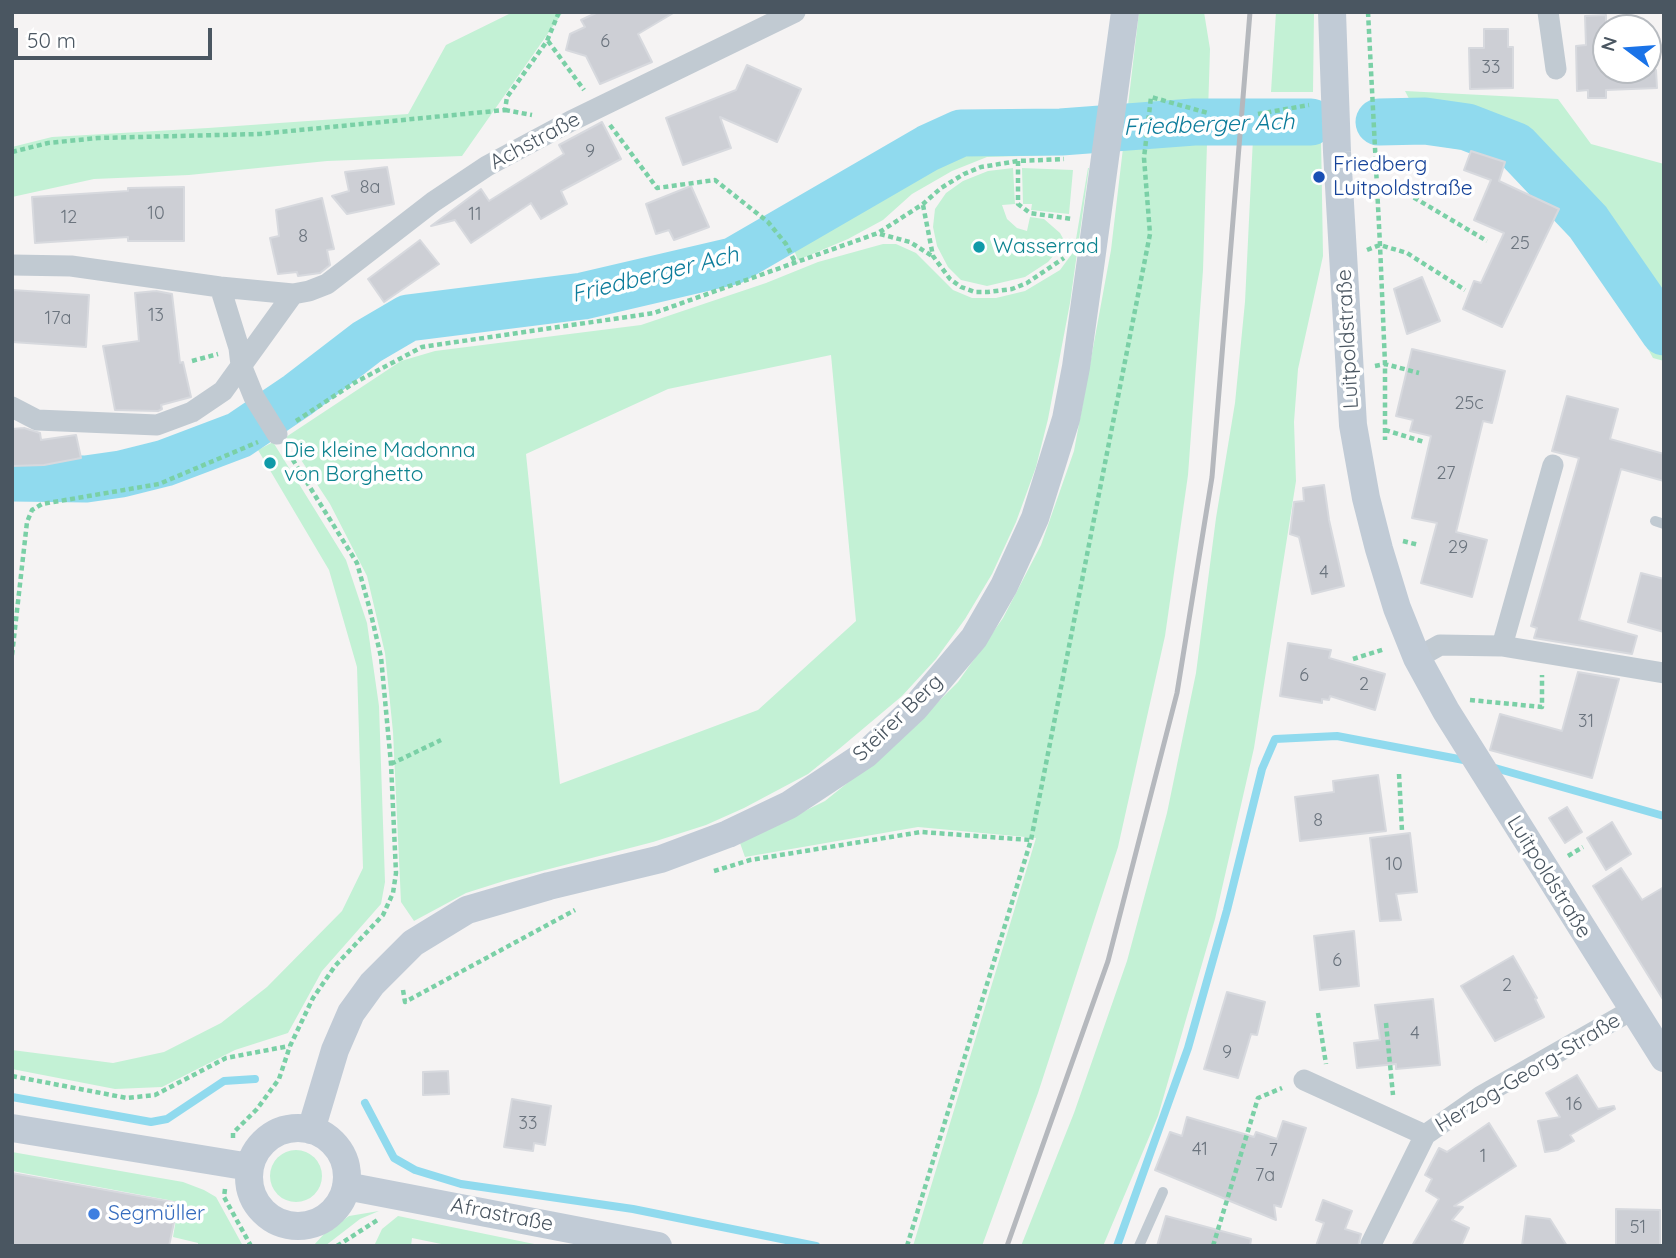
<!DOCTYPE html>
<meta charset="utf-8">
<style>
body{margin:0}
#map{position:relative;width:1676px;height:1258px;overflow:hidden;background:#f5f3f3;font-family:Quicksand,sans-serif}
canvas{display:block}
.frame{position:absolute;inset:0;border:14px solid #4a5661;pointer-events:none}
.north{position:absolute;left:1592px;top:14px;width:70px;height:70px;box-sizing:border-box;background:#fff;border:2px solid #b7bbc0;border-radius:50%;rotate:286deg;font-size:19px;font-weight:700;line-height:28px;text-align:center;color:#4a5661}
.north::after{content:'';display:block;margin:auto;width:24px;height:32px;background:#1a73e8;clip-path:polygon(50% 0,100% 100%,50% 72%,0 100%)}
.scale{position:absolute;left:14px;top:28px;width:198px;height:32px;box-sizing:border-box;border:4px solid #4a5661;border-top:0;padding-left:9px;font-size:21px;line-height:24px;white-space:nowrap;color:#4a5661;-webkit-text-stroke:5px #fff;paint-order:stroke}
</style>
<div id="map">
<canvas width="1676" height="1258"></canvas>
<div class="frame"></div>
<div class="north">N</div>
<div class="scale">50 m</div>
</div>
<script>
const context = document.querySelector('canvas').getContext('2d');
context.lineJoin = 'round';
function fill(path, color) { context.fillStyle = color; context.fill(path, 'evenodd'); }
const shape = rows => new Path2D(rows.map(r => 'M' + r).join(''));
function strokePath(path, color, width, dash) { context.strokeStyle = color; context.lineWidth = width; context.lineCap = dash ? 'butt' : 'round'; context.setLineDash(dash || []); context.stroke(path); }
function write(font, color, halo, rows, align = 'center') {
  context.font = font + ' Quicksand,sans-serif'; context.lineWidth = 7; context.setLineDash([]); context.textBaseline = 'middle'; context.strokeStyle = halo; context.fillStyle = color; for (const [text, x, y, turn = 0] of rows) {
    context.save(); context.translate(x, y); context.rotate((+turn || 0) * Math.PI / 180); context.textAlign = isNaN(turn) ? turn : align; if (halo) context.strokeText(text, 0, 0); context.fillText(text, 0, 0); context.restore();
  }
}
fill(shape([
 [513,12,563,12,462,156,327,161,189,175,94,179,12,197,12,147,52,137,208,128,408,114,446,45],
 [1139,12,1204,12,1210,49,1203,270,1188,475,1165,636,1118,847,1038,1093,982,1246,913,1246,1036,838,918,827,745,857,740,843,825,801,897,743,958,682,1003,618,1041,545,1074,451,1111,250],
 [1276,12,1314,12,1313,92,1271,92],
 [1405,91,1558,99,1591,144,1664,164,1664,361,1653,358,1595,255,1511,158,1433,145],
 [1321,136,1323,256,1298,369,1294,422,1296,481,1254,748,1215,919,1158,1116,1103,1246,1021,1246,1074,1113,1127,961,1167,813,1196,673,1216,518,1235,403,1245,302,1253,138],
 [1056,138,1058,155,987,157,952,171,912,194,883,220,848,239,798,260,789,238,953,145,994,140],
 [1013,168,1015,204,1002,205,1007,219,1017,228,1027,231,1030,217,1044,219,1060,233,1065,242,1048,262,1025,277,987,286,961,280,948,267,937,246,933,227,935,209,946,193,963,181,988,171],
 [1022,168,1073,170,1069,214,1031,210,1032,204,1023,204],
 [1088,168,1089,168,1070,303,1048,419,1036,467,1016,522,992,574,965,619,936,659,902,696,839,749,808,774,744,808,706,825,653,842,507,880,466,893,414,921,401,902,393,732,385,653,367,576,330,504,286,437,401,361,435,351,641,325,766,283,818,262,883,244,896,244,916,253,953,290,972,298,996,298,1025,291,1060,270,1074,251],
 [831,355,856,621,758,710,560,784,526,454,668,389],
 [273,442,346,560,367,623,379,706,385,882,381,904,322,971,288,1033,235,1050,162,1087,115,1089,12,1069,12,1050,113,1063,164,1052,221,1023,267,987,342,911,363,868,357,667,329,570,258,450],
 '270 1176a26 26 0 1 1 52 0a26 26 0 1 1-52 0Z',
 [12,1152,183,1182,204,1190,216,1197,243,1246,198,1246,198,1243,173,1237,179,1202,12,1171],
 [379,1211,360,1219,325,1246,313,1246,324,1234,349,1216],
 [398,1216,500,1237,544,1246,451,1246,412,1238,411,1246,374,1246,382,1229]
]), '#c3f1d5');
strokePath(shape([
 [1488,766,1664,816],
 [12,1097,151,1122,167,1119,224,1081,255,1079],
 [365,1103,394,1158,415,1170,461,1184,633,1209,816,1246],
 [1117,1246,1188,1048,1227,910,1262,769,1275,739,1337,736,1469,761]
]), '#90daee', 8);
strokePath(shape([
 [1379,122,1425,121,1467,127,1516,146,1588,222,1664,332],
 [12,478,86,479,121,474,165,463,239,435,298,395,367,342,408,318,583,296,733,261,928,148,961,133,1061,132,1194,122,1311,122]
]), '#90daee', 47);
const building = shape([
 [598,12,675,12,638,34,652,62,600,84,586,56,566,50,570,34,585,27,581,20,598,12],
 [1606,15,1606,70,1656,70,1657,88,1606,90,1606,98,1588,98,1588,90,1577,91,1576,46,1586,45,1585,16,1606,15],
 [1484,29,1508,29,1508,47,1513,47,1513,88,1470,89,1469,48,1484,48,1484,29],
 [747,65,801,89,777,142,720,117,731,148,683,165,666,118,736,90,747,65],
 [602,122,621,159,561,191,567,204,541,219,531,203,471,243,455,220,431,226,481,189,489,201,564,154,559,145,602,122],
 [1471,151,1505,162,1499,181,1559,209,1502,327,1463,309,1474,281,1481,283,1504,233,1474,220,1491,180,1464,170,1471,151],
 [387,167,394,204,347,214,332,196,349,191,345,172,387,167],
 [691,186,709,227,674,240,669,230,656,234,646,204,691,186],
 [184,187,184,241,128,241,128,237,35,243,32,197,128,191,128,188,184,187],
 [322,198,334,249,327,250,330,265,320,273,298,276,297,272,278,274,270,238,279,236,276,210,322,198],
 [420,240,439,264,384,302,368,279,420,240],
 [1422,277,1440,321,1407,334,1394,289,1422,277],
 [12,290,89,295,86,347,12,342,12,290],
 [156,291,172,294,180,363,183,362,191,397,161,405,162,409,158,411,115,410,103,346,139,341,135,293,156,291],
 [1412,349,1505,371,1492,423,1483,421,1456,532,1487,540,1472,597,1421,583,1437,523,1412,518,1431,436,1410,431,1413,420,1396,416,1412,349],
 [1567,396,1618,409,1610,439,1664,454,1664,481,1621,469,1579,620,1637,636,1632,654,1534,638,1537,628,1531,626,1579,458,1552,451,1567,396],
 [24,428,40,433,41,440,76,435,81,458,44,465,12,466,12,429,24,428],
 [1324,485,1329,520,1344,586,1312,594,1299,537,1290,534,1294,502,1304,501,1303,488,1324,485],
 [1641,573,1664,579,1664,632,1628,622,1641,573],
 [1288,643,1331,650,1329,658,1385,674,1375,710,1330,696,1329,700,1322,699,1322,703,1280,696,1288,643],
 [1578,672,1619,679,1592,778,1490,750,1500,714,1562,731,1578,672],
 [1378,775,1386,831,1300,841,1295,797,1334,792,1333,781,1378,775],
 [1567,807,1582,832,1565,843,1549,818,1567,807],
 [1612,822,1631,854,1606,870,1587,838,1612,822],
 [1410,833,1417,892,1396,894,1401,920,1380,921,1370,838,1410,833],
 [1621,868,1642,900,1664,887,1664,1001,1593,886,1621,868],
 [1354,931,1359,986,1320,990,1314,936,1354,931],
 [1513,956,1537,998,1535,999,1544,1017,1495,1041,1461,986,1513,956],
 [1227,992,1265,1002,1257,1035,1251,1034,1238,1078,1204,1069,1227,992],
 [1433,999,1440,1065,1396,1069,1396,1064,1357,1068,1354,1043,1380,1040,1375,1005,1433,999],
 [448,1071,449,1094,423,1095,423,1072,448,1071],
 [1577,1075,1598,1109,1614,1106,1615,1109,1570,1135,1574,1141,1558,1150,1545,1152,1538,1121,1560,1117,1546,1093,1577,1075],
 [512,1099,551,1106,545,1145,534,1143,533,1151,504,1147,512,1099],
 [1187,1117,1254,1137,1256,1132,1277,1139,1283,1121,1306,1128,1281,1207,1274,1205,1276,1220,1155,1170,1170,1132,1182,1136,1187,1117],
 [1489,1123,1516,1166,1454,1206,1463,1207,1452,1220,1469,1228,1461,1246,1412,1246,1439,1199,1426,1191,1432,1179,1425,1175,1439,1148,1447,1152,1489,1123],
 [12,1173,178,1203,169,1246,12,1246,12,1173],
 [1323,1200,1352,1211,1345,1229,1361,1234,1358,1246,1316,1246,1324,1223,1316,1220,1323,1200],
 [1616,1209,1660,1210,1660,1246,1616,1246,1616,1209],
 [1166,1216,1251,1239,1250,1246,1157,1246,1166,1216],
 [1526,1216,1550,1219,1567,1246,1522,1246,1526,1216]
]);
fill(building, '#cdcfd5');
strokePath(building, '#d7d9de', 2);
strokePath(shape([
 [1368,12,1380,245,1385,364,1385,440],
 [548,41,584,90],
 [505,110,532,115],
 [1258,114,1309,105],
 [610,125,657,188,715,180,768,222,786,244,796,264],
 [12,152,48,143,98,138,259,134,505,110,507,97,547,41,559,12],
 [1018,161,1018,204,1030,213,1072,219],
 [1366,189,1378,185,1403,191,1487,241],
 [923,205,933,256,950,279,961,287,975,292,988,292,1012,289,1027,283,1064,258],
 [880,234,910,242,932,256],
 [1367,250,1380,245,1407,253,1465,290],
 [192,361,218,354],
 [1375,366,1385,364,1419,373],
 [296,421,354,383,422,347,654,313,878,233,923,204,941,188,964,174,981,167,1018,161,1064,159],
 [1385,430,1424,442],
 [1403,541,1419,545],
 [12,655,27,522,32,510,42,504,159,484,258,442],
 [1353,659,1385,649],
 [1470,700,1542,707,1542,675],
 [391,764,441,740],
 [1399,774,1402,831],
 [1568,856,1583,847],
 [714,871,750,860,921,832,1031,840],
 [403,990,405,1002,575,910],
 [1318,1013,1326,1064],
 [1386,1023,1393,1095],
 [12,1076,127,1098,155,1095,226,1058,289,1046],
 [233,1138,233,1133,257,1109,279,1079,290,1046,313,998,335,966,383,915,393,893,396,873,391,764,381,657,370,610,357,563,288,452],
 [225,1189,224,1197,251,1246],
 [337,1246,379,1219],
 [907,1246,1031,840,1150,234,1144,158,1151,97,1208,113],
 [1213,1246,1258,1098,1282,1088]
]), '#7ad0a6', 4.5, [5, 3.5]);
strokePath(shape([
 [1655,521,1664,524],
 [1139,1246,1163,1192]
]), '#c1cad2', 10);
strokePath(shape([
 [1548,12,1556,69],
 [12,265,71,266,220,287,293,294,309,291,327,284,433,202,487,166,571,121,795,12],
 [220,287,239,348,241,365,254,397,277,434],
 [12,407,37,420,157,425,192,412,223,391,293,294],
 [1502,646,1553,465],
 [1417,658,1440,645,1502,646,1664,673],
 [1304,1080,1425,1135,1481,1096,1632,1010],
 [1371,1244,1425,1135]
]), '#c1cad2', 21);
strokePath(shape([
 [1332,12,1337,152,1353,425,1366,498,1379,549,1397,608,1417,658,1446,711,1664,1058],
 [12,1128,250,1167],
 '249 1177a49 49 0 1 1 98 0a49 49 0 1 1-98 0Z',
 [311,1130,335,1050,351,1013,372,984,413,943,467,910,549,886,661,859,728,834,789,805,866,754,915,708,974,638,1004,586,1035,518,1066,419,1076,367,1091,260,1125,12],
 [346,1186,658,1246]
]), '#c1cbd6', 28);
strokePath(shape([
 [1007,1246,1108,961,1177,693,1212,477,1250,12]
]), '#b5b8bd', 5);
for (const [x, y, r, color] of [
 [1319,177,7,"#1a4fb4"],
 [979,247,7,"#0f9aa8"],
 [270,463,7,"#0f9aa8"],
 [94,1214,7,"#3f7fe0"]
]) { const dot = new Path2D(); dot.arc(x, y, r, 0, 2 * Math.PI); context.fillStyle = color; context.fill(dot); strokePath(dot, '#fff', 2.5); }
write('18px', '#6b747e', null, [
 ["6",605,42],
 ["33",1491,68],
 ["9",590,152],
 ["8a",370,188],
 ["10",156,214],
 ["11",475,215],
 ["12",69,218],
 ["8",303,237],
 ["25",1520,244],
 ["13",156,316],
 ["17a",58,319],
 ["25c",1469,404],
 ["27",1446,474],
 ["29",1458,548],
 ["4",1324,573],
 ["6",1304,676],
 ["2",1364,685],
 ["31",1586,722],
 ["8",1318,821],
 ["10",1394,865],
 ["6",1337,961],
 ["2",1507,986],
 ["4",1415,1034],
 ["9",1227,1053],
 ["16",1574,1105],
 ["33",528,1124],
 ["41",1200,1150],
 ["7",1273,1151],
 ["1",1483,1157],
 ["7a",1265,1176],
 ["51",1638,1228]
]);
write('21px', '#4a5661', '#fff', [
 ["Achstraße",535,141,-28],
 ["Luitpoldstraße",1348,339,-93],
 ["Steirer Berg",898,718,-44],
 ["Luitpoldstraße",1549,877,58],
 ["Herzog-Georg-Straße",1528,1073,-31],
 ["Afrastraße",502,1215,11]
]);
write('21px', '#164399', '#fff', [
 ["Friedberg",1333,165],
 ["Luitpoldstraße",1333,189]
], 'left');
write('21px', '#0d838f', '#fff', [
 ["Wasserrad",993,247],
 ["Die kleine Madonna",284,451],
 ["von Borghetto",284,475]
], 'left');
write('21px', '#366cbe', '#fff', [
 ["Segmüller",108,1214]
], 'left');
write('italic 23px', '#0c7c9b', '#fff', [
 ["Friedberger Ach",1209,125,-2],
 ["Friedberger Ach",655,275,-14]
]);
</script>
